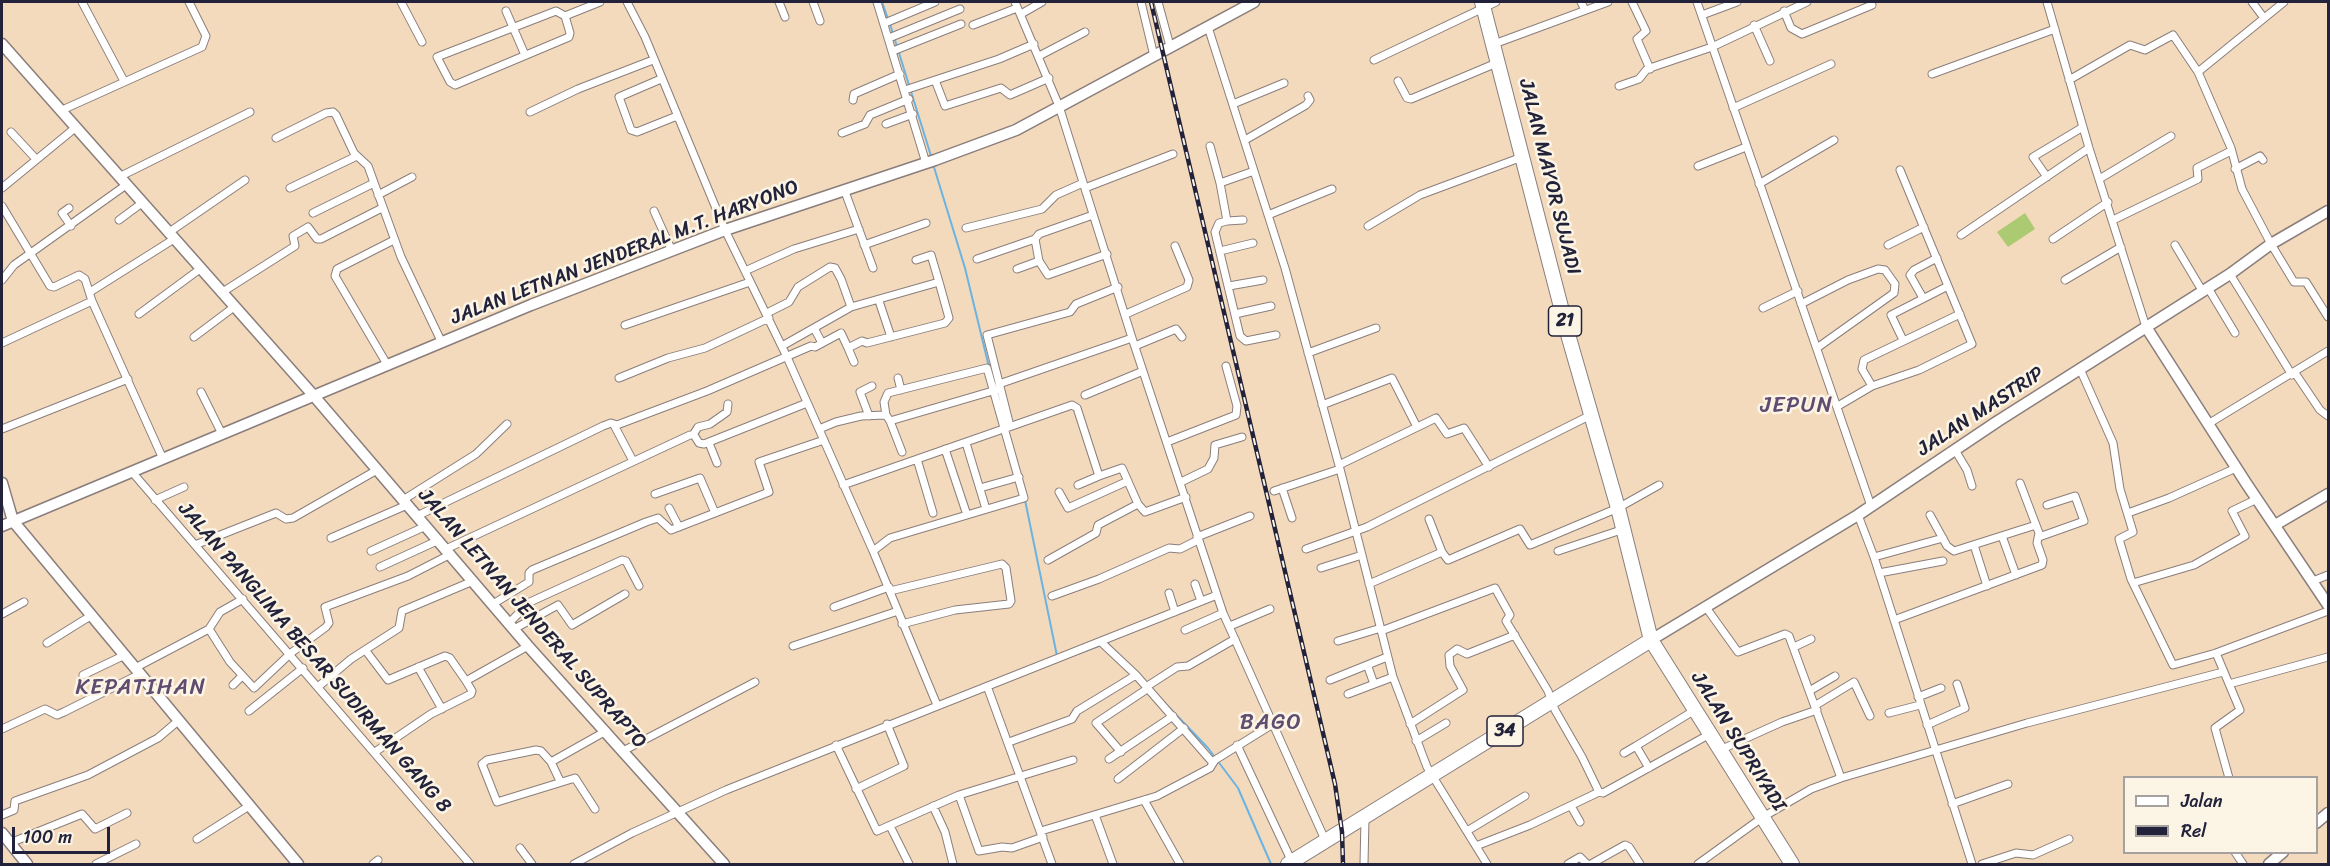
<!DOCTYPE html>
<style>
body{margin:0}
#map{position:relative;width:2330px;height:866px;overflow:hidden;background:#f3dabc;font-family:Sriracha,sans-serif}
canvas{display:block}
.frame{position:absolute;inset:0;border:3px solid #22223b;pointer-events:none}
.legend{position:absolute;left:2123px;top:776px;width:195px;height:78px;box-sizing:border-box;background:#fcf5e5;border:2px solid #a5a1a1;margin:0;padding:8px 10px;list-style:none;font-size:18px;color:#22223b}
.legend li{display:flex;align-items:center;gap:12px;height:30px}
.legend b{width:30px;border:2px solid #a5a1a1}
.scale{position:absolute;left:12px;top:827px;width:98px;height:27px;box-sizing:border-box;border:3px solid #22223b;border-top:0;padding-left:8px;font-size:18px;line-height:21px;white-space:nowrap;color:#22223b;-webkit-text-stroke:4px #fcf5e5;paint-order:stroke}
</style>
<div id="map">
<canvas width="2330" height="866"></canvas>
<div class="frame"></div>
<ul class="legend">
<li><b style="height:8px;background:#fff"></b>Jalan</li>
<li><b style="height:8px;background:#22223b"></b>Rel</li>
</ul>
<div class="scale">100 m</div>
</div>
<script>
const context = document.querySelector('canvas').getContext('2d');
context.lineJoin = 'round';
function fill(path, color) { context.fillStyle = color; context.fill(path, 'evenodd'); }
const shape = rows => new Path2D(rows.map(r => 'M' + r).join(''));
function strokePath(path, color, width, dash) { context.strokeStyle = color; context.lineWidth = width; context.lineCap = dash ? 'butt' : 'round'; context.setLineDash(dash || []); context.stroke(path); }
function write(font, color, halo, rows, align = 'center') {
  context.font = font + ' Sriracha,sans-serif'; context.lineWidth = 5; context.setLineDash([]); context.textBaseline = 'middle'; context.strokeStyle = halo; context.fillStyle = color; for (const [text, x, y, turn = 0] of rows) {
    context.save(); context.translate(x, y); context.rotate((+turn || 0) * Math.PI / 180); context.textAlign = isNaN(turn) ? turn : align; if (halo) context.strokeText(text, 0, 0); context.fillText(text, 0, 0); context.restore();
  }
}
fill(shape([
 [2025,213,2035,229,2008,247,1997,232]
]), '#acca71');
strokePath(shape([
 [882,2,888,19],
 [890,24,932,159],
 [933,164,965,268,989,367],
 [1025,500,1057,656],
 [1058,661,1107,643,1135,670],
 [1159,697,1208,748,1238,788,1271,864]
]), '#6ab3e2', 2);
const street = shape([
 [82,2,124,81],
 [401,2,422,42],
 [627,2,645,37,725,230,787,357,873,551,937,705],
 [779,2,785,17],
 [813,2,820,21],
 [877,2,926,163],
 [1015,2,1059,106,1132,338,1223,613,1326,842],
 [1141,2,1154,56],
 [1158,2,1170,46],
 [1581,2,1585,10],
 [1632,2,1646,31,1637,39,1650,69],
 [1697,2,1871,506],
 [2047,2,2089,148,2146,327],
 [2252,2,2264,18],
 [506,11,525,55],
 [1784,11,1791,28,1802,34,1872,5],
 [1021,14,1042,2],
 [1702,15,1737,2],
 [565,16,556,11,437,57,450,82,455,85,569,37,570,33,565,16,600,2],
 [885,23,935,2],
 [973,25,1017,8],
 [1754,25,1770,61],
 [1208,27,1285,268,1340,469,1393,677,1427,767,1487,864],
 [889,38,960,9],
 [1494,44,1608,2],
 [893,51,961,24],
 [1039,56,1085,32],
 [1374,60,1496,2],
 [2198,72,2284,2],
 [1932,74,2055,29],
 [661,79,619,97,631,130,637,132,677,116],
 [935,80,945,106,1001,88,1010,95,1049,78],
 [2069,80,2130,45,2145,50,2173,35,2198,72,2231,148,2242,189,2271,244,2294,282,2306,282,2328,317],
 [1398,81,1407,98,1411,99,1499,62],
 [1619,86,1639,79,1647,69,1712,47,1807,2],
 [905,90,999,59,1034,44],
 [853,100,854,94,900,74],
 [1233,104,1284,83],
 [1733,108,1831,64],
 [60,111,202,47,206,36,189,2],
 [530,112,578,89,653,60],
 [886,124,913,114],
 [11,132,36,159],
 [842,133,865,124,870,115,909,99],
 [276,138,326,113,333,112,336,115,354,153,368,166,401,257,442,343],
 [1245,140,1306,105,1310,100,1308,96],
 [1210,146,1220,183],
 [1698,166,1746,147],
 [2235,169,2260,156,2263,160],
 [1254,171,1220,183,1227,221,1219,223,1215,232,1240,336,1246,341,1276,335],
 [119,177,250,112],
 [2047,177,2033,157,2083,127],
 [2101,178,2171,136],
 [1759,184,1834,140],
 [2,188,75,128],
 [290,188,357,156],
 [1085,188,1173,154],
 [844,189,873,268],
 [378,195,412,177],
 [2,206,50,286,54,287,79,275,85,279,92,301,163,459],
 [69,208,62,213,71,226],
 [654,211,672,251],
 [313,213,374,183],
 [1268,215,1332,189],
 [119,220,142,203],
 [2113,220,2198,179,2197,168,2231,151],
 [1227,221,1243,220],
 [1368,226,1420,195,1522,157],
 [966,228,1042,209,1056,195,1083,183],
 [168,233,245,180],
 [1961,235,2089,148],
 [1035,239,1039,261,1048,275,1107,254],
 [2053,239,2108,202],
 [864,245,926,223],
 [1888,245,1924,227],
 [2175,245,2203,292],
 [1220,251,1253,243],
 [977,259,1035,239,1039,234,1093,215],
 [916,260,931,255,939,282],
 [1017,269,1039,261],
 [745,271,794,249,859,229],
 [2230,274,2292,375],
 [2,280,14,265,126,185],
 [2065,280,2121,247],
 [1229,286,1263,280],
 [2208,288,2235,333],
 [90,292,174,239],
 [221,293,295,246,293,236,308,227,317,239,321,239,382,208],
 [1923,298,1910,275,1914,270,1937,258],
 [879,301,891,337],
 [1801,304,1848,280,1878,269,1885,270,1895,284,1894,293,1817,348],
 [1763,308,1798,291],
 [767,313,789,302,798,287,830,267,835,268,841,279,851,307],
 [139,314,200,269],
 [1126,314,1187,287,1189,280,1175,246],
 [1235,314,1271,306],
 [625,325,750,282],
 [814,328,822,343],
 [194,337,234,307],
 [1903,340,1891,315,1948,286],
 [2,343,92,301],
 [1135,346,1176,329,1182,337],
 [848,348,854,362],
 [1308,353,1376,328],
 [388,366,335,276,337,269,394,240],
 [2080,369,2113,443,2120,489,2133,532,2119,539,2131,579,2173,665,2216,653,2328,611],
 [2295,373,2320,410,2328,416],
 [619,378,668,358,705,348,769,318],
 [898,378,901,390],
 [999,384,1132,338],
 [1872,386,1862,369,1864,360,1960,314],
 [201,392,222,434],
 [1085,395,1143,371],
 [1322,405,1392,378,1417,427],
 [1838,406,1872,386,1919,370,1972,344,1900,170],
 [869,416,860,392,872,386],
 [890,421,902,452],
 [2208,424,2328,351],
 [614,425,633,461],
 [1010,426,987,335,1070,312,1076,304,1118,287],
 [2,429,128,379],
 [819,429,836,422,861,416,886,415,890,421,996,390],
 [693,435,698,427,710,424,727,412,728,404],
 [1167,442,1236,415,1237,406,1226,366],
 [709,443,717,463],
 [966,443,986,509],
 [945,449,967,515],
 [1955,450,1967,470,1972,486],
 [917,459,933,513],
 [1339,465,1436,418,1447,434,1464,428,1489,467],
 [132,472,470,864],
 [1181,482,1208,469,1214,458,1215,445,1242,437],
 [843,485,1072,405,1077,408,1099,476,1122,468,1138,504,1145,512,1186,497],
 [1078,485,1099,476],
 [980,488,1019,477],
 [1282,488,1292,518],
 [1274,491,1340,469],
 [1059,492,1068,508,1128,481],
 [655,494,700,478,715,513],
 [155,500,184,487],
 [403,500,476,454,507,424],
 [669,508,679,527],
 [2128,513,2169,498,2236,468],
 [1858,515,1874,557,1972,864],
 [1930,515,1947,546,1954,551,2036,525],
 [417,516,603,426,611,423,617,425,707,391,811,346,815,347,841,333,848,348,862,341,867,343,945,323,949,318,939,282,851,307,782,346],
 [1429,519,1442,552],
 [2002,536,2016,575],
 [1197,537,1250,516],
 [2039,537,2084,521,2075,496,2047,505],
 [331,538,407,505],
 [195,545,276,513,286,519,293,518,377,470],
 [1974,545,1987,586],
 [446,549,690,435,694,435,699,443,704,444,807,403],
 [1306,549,1367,527,1591,415],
 [371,551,426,526],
 [873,551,890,538,1024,498,987,368,888,393,884,402,886,415],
 [1558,551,1624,529],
 [1874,557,1943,538],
 [1048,560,1096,533,1098,525,1138,504],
 [380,567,439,540],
 [1321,568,1362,555],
 [1879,573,1943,561],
 [2313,581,2328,575],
 [2133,583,2194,565,2245,536,2232,511,2257,499],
 [1195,584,1201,601],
 [1369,584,1442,552,1448,560,1520,529,1530,545,1618,508,1659,485],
 [890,591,1002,564,1006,568,1011,601,1009,604,955,610,902,624],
 [1169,593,1175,612],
 [1052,596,1099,579,1169,548,1180,549,1198,540],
 [493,604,529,582,529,573,532,570,646,522,658,518,671,530,769,492,759,462,824,440],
 [1705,606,1738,652,1785,634,1789,636,1841,778],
 [834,607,889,587],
 [2,614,24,602],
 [1894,620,2042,565,2043,560,2037,543,2039,533,2020,483],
 [509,623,530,602,622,560,626,561,639,586],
 [1230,626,1270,609],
 [209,629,230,662,254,688,291,653,326,627,329,623,325,607,408,576,451,554],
 [514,629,558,605,572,625,625,594],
 [1185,630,1223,613],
 [1381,631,1495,588,1510,615,1506,621,1548,691,1555,710,1582,757,1599,792,1530,825,1476,846],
 [1338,641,1381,628],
 [47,643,92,615],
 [1102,643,1136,675,1213,763],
 [793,646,898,611],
 [1794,647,1811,639],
 [366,651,388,680,445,656,450,658,466,681],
 [2216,653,2240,710,2215,728,2229,778],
 [418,667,442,709],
 [1368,667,1374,684],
 [135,668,209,629,220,612,243,599],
 [83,675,125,655],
 [1330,680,1387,657],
 [2229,684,2328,657],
 [233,685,242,676],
 [319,686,351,659,399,628,402,611,473,581],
 [987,686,1052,864],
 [1146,687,1177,667,1188,666,1235,639],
 [1811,690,1835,676],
 [1348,694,1393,677],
 [1918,697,1941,688],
 [1816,705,1854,682,1870,716],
 [249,711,303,668],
 [1889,713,1920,705],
 [1410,724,1463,690,1450,666,1449,655,1457,649,1467,654,1515,635],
 [1927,725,1965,708,1957,684],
 [2,729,45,709,57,715,64,712,140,674],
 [1416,741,1446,723],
 [1009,742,1072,719,1077,711,1136,675],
 [836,745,877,831,959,795,1073,760],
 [1237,745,1292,862],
 [1636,746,1695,710],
 [1720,750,1782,722,1817,710],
 [623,751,755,682],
 [375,752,431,714,471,694,472,691,466,681,528,646],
 [1121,752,1096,723,1147,689],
 [1624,753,1636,746,1649,768],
 [1109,759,1173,716],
 [551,762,560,781],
 [1118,779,1184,728],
 [856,789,904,766,887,724],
 [1599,792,1603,793,1710,734],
 [959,795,979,851,1002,847,1012,848,1043,837],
 [1144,800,1180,864],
 [1952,804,2008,784],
 [933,806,945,832,953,864],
 [1571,806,1580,822],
 [595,809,575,778,497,802,482,764,487,760,536,750,541,751,551,762,606,731],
 [2,815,14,810,15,801,88,775,158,738,178,721],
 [1095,815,1113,864],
 [890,826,909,864],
 [1041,831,1157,796,1210,768,1215,760,1273,724],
 [1467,831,1525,796],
 [197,839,249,806],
 [10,843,82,814,95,829,127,813],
 [520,848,532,864],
 [2235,852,2243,864],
 [96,864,136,844],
 [373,864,378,860],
 [574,864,632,833,726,790,1217,595],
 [1364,864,1365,818],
 [1568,864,1580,857,1587,864],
 [1591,864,1625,845,1629,847,1640,864],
 [1698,864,1763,817,1811,789,1841,778,2027,723,2223,672],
 [1982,864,2016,853,2033,855,2069,839]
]);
const secondary = shape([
 [2,44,314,396,528,646,724,864],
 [2146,327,2246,483,2328,605],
 [2,483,13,521,298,864],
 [2275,525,2328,494],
 [2,526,531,305,725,230,935,160,1016,130,1254,2],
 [1651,640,1858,515,1998,421,2230,274,2271,244,2328,211],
 [2316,823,2328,813],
 [2,833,27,864],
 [2269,864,2283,852]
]);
const highway = shape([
 [1482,2,1569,338,1618,508,1651,640,1792,864],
 [1288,864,1651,640]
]);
strokePath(street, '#8a7e7c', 9);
strokePath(secondary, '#8a7e7c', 13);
strokePath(highway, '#8a7e7c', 16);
strokePath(street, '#fff', 7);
strokePath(secondary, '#fff', 10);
strokePath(highway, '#fff', 14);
const rail = shape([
 [1151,2,1335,784,1342,832,1343,864]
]);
strokePath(rail, '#22223b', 4.5);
strokePath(rail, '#fcf5e5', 2, [7]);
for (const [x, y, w] of [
 [1565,321,33],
 [1505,731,36]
]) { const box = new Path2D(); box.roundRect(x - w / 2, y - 15, w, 30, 4.5); context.fillStyle = '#fcf5e5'; context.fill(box); strokePath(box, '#22223b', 1.5); }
write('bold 18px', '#22223b', null, [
 ["21",1565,321],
 ["34",1505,731]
]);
write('20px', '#22223b', '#fcf5e5', [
 ["JALAN MAYOR SUJADI",1549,177,76],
 ["JALAN LETNAN JENDERAL M.T. HARYONO",625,253,-21],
 ["JALAN MASTRIP",1981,412,-33],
 ["JALAN LETNAN JENDERAL SUPRAPTO",532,619,49],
 ["JALAN PANGLIMA BESAR SUDIRMAN GANG 8",314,658,49],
 ["JALAN SUPRIYADI",1738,742,58]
]);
context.letterSpacing = '1.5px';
write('22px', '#5f4c70', '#fcf5e5', [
 ["JEPUN",1797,406],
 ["KEPATIHAN",141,688],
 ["BAGO",1271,723]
]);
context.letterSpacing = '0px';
</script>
